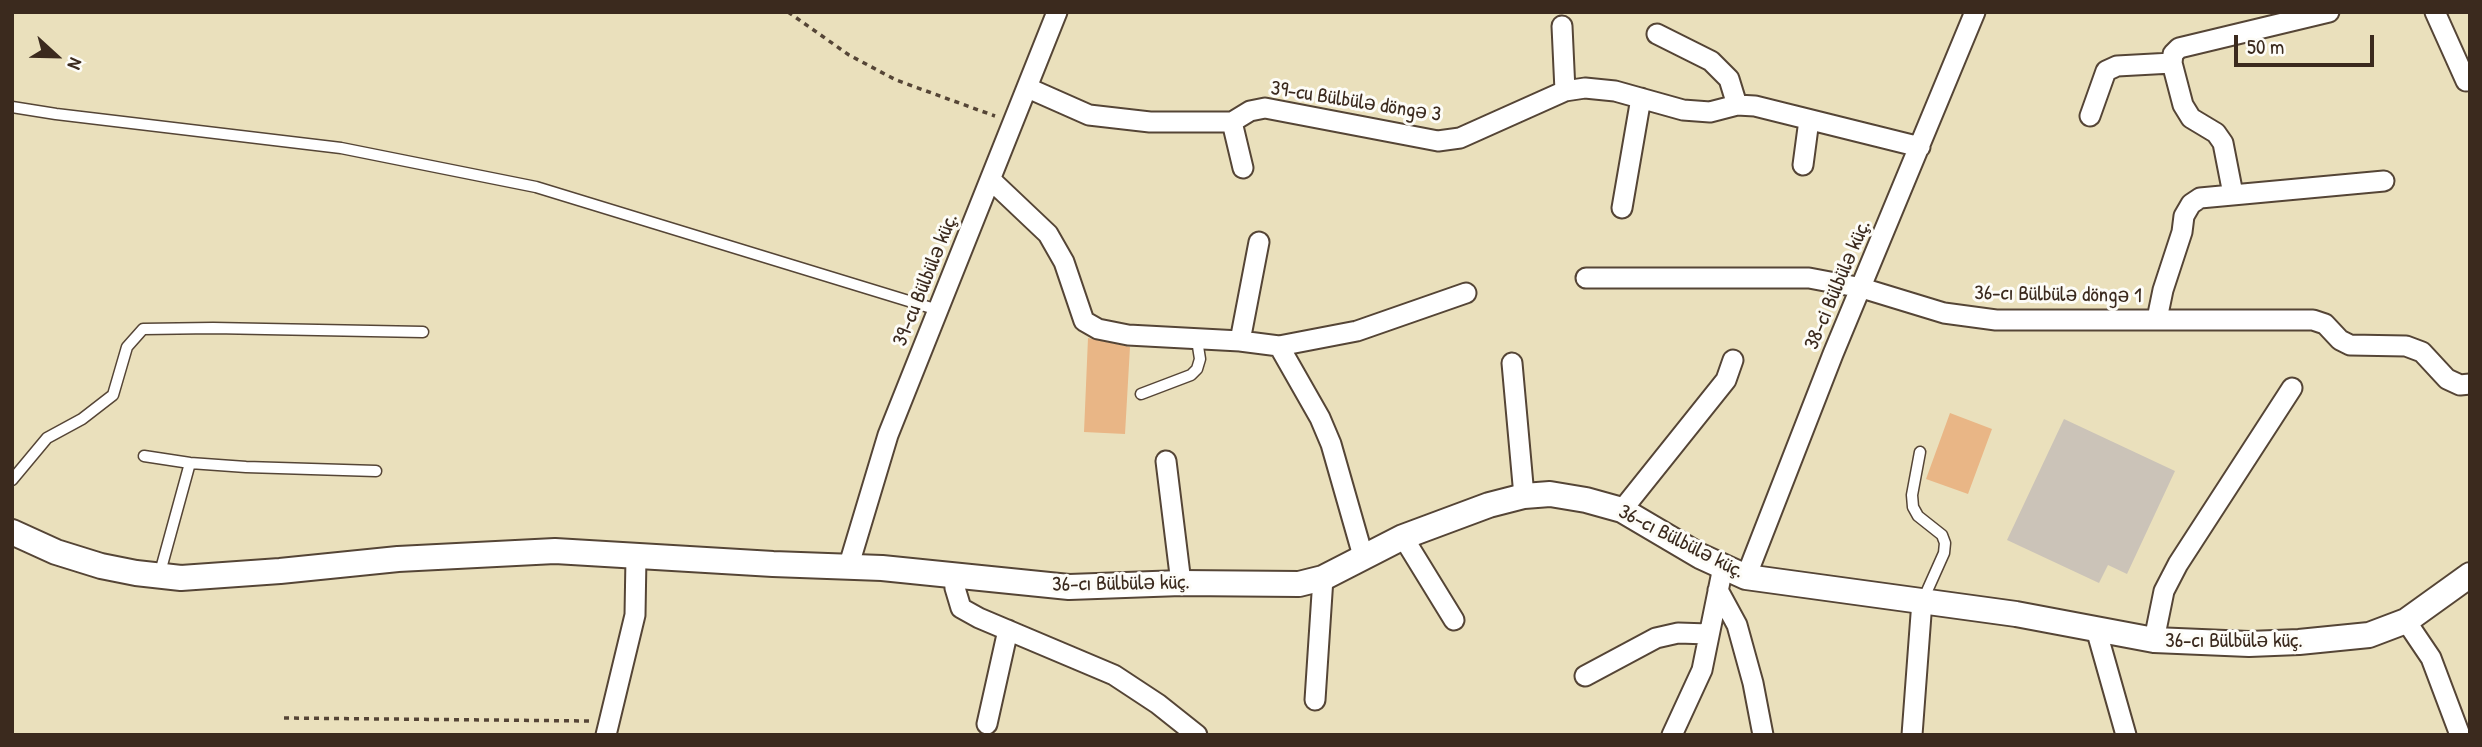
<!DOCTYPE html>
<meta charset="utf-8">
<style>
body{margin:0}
#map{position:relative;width:2482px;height:747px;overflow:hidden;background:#eae0bc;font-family:"Patrick Hand",sans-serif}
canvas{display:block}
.frame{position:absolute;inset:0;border:14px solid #3b2a1e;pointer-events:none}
.north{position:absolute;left:21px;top:21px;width:70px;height:70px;-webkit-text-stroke:5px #fdfcf7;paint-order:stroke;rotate:112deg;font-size:19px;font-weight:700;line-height:28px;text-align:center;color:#3b2a1e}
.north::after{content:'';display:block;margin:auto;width:24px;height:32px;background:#3b2a1e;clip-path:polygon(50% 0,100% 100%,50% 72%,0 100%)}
.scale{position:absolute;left:2234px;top:35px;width:140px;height:32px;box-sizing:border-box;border:4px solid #3b2a1e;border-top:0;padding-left:9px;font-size:21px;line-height:24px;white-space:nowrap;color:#3b2a1e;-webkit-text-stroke:5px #fdfcf7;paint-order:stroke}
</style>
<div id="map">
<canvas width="2482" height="747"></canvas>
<div class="frame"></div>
<div class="north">N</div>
<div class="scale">50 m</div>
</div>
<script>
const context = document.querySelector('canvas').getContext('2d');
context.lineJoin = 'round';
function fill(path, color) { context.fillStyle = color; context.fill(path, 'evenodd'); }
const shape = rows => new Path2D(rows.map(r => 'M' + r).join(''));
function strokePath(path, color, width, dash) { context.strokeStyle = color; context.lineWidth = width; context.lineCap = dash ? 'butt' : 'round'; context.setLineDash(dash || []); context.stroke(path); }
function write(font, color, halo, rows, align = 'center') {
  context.font = font + ' "Patrick Hand",sans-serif'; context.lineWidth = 6; context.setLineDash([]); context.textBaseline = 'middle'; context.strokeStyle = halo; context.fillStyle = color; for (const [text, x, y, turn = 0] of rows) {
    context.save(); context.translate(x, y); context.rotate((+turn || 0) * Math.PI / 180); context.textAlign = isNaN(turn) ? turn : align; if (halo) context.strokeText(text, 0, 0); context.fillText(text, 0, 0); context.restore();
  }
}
fill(shape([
 [2064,419,2175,471,2127,574,2108,565,2099,583,2007,540]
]), '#cbc3b8');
fill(shape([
 [1088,338,1130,347,1125,434,1084,432],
 [1950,413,1992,429,1968,494,1926,479]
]), '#e9b686');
const service = shape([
 [12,107,56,114,341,148,536,187,938,310],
 [1141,394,1191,375,1197,369,1200,359,1197,340],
 [1920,452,1912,495,1913,507,1918,516,1942,535,1945,543,1944,553,1923,600],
 [144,456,190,463,246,467,376,471],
 [12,480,47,438,82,419,113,395,127,347,143,329,213,328,423,332],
 [159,576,190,463]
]);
const minor = shape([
 [2435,12,2466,81],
 [1562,26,1565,91],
 [1657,34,1711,61,1729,79,1737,105],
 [1028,88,1089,115,1150,122,1232,122,1250,111,1265,108,1438,141,1460,138,1565,91,1585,88,1615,91,1683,110,1710,112,1737,105,1755,106,1920,147],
 [2090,116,2106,71,2117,66,2172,63],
 [1232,122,1243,168],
 [1803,165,1809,120],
 [991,180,1048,234,1064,262,1084,321,1098,329,1128,335,1240,341,1279,346,1320,418,1331,444,1363,556],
 [2233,194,2223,143,2216,133,2191,118,2183,105,2172,63,2173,54,2179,48,2329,12],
 [1622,208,1641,98],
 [1586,278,1809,278,1862,288,1944,313,1996,320,2313,320,2325,324,2340,340,2350,345,2406,346,2422,352,2447,379,2460,385,2470,384],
 [2157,319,2163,290,2182,232,2184,216,2191,204,2200,198,2384,181],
 [1240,341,1259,242],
 [1279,346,1357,331,1466,293],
 [1512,363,1524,496],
 [1166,461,1181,583],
 [1622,510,1726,380,1733,360],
 [1403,537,1454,620],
 [848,568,888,435,1057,12],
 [954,576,955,588,961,608,979,618,1114,675,1158,704,1197,735],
 [1746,577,1833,354,1975,12],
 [1718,590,1737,625,1753,683,1763,735],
 [2406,621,2431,658,2460,735],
 [2096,629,2126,735],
 [2154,640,2164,591,2178,564,2292,388],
 [1585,676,1656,638,1678,633,1709,634],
 [1315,700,1323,578],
 [987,724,1008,630],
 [606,735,635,615,636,557],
 [1672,735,1702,670,1723,567],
 [1912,735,1922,601]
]);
const tertiary = shape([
 [12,532,56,552,101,566,136,573,181,578,280,571,398,559,555,551,773,564,882,568,1069,587,1181,583,1299,584,1323,578,1403,537,1489,505,1524,496,1550,494,1586,500,1622,510,1700,556,1746,577,2016,614,2154,640,2249,644,2299,642,2369,635,2406,621,2470,575]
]);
strokePath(service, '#554536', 13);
strokePath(minor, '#554536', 23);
strokePath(tertiary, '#554536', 28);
strokePath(shape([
 [788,12,849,55,896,80,995,116],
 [284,718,591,721]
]), '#554536', 3.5, [5, 5]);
strokePath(service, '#fff', 10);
strokePath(minor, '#fff', 19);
strokePath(tertiary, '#fff', 24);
write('21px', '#3b2a1e', '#fdfcf7', [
 ["39-cu Bülbülə döngə 3",1356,102,9],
 ["39-cu Bülbülə küç.",926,280,-68],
 ["38-ci Bülbülə küç.",1838,285,-67],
 ["36-cı Bülbülə döngə 1",2058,295,1],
 ["36-cı Bülbülə küç.",1681,542,27],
 ["36-cı Bülbülə küç.",1121,584,-1],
 ["36-cı Bülbülə küç.",2234,641]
]);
</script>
